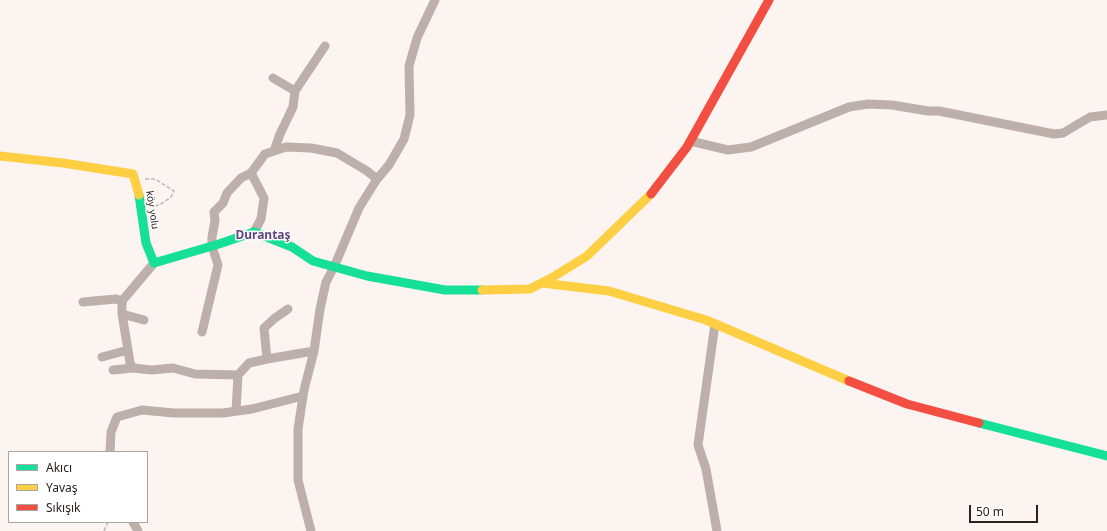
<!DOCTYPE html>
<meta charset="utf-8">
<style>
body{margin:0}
#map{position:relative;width:1107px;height:531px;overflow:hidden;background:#fbf4f0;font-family:"Noto Sans",sans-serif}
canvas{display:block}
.legend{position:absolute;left:8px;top:451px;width:140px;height:72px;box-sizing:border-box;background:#fff;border:1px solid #aba6a4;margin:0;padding:5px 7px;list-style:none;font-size:12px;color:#2c211b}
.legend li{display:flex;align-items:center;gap:8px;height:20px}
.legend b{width:20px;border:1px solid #aba6a4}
.scale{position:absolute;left:969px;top:505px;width:69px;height:18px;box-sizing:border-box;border:2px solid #2c211b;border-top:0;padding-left:5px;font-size:12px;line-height:14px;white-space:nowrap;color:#2c211b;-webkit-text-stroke:3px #fff;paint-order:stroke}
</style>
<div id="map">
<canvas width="1107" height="531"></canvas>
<ul class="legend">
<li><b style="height:5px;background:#16e098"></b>Akıcı</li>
<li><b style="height:5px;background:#ffcf43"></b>Yavaş</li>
<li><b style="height:5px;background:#f24e42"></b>Sıkışık</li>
</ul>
<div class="scale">50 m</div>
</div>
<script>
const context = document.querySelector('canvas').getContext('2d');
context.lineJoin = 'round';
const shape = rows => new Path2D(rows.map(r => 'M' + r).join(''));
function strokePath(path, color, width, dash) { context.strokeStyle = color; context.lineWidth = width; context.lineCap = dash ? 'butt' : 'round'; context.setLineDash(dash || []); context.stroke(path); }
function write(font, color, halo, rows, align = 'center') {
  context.font = font + ' "Noto Sans",sans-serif'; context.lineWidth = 3; context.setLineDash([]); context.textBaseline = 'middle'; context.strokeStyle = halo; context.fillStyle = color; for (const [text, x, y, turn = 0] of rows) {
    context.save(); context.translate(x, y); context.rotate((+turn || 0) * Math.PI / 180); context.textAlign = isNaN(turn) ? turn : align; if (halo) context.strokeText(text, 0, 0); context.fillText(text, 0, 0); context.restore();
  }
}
strokePath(shape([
 [145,179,155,179,174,191,171,197,161,204,152,207],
 [104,531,108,522]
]), '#bfb5b1', 1.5, [4, 2]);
strokePath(shape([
 [273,78,295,91],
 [690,141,728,150,751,147,849,107,868,104,892,105,928,111,939,111,1054,134,1063,133,1090,117,1107,115],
 [274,151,280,134,293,107,295,91,325,46],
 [377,179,389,165,404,139,410,115,409,66,417,38,435,0],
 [254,232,261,219,264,198,251,173,265,154,286,147,311,148,337,153,367,171,377,179,359,208,334,267,326,282,320,309,314,351,304,390,298,429,298,480,311,531],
 [83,302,116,299,122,301,154,263],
 [122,314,144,320],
 [715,324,698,445,706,469,717,531],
 [202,332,218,265,212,246,212,237,215,221,214,212,223,203,227,193,241,178,251,173],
 [128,350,130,363,133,368],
 [102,357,128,350,122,314,122,301],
 [267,359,314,351],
 [113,370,133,368,152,370,173,368,195,374,238,375,236,411],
 [238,375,249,363,267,359,264,328,275,318,288,309],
 [110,452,111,432,117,417,142,410,174,413,223,413,252,409,303,396],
 [133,522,138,531]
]), '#bdb0ab', 9);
strokePath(shape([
 [139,195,146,243,154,263,219,244,254,232,292,247,313,261,367,276,445,290,482,290],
 [979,423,1107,456]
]), '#16e098', 9);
strokePath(shape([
 [0,156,63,163,133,174,139,195],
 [542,283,609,291,706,320,849,381],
 [482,290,530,289,553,277,587,256,651,194]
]), '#ffcf43', 9);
strokePath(shape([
 [651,194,687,147,769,0],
 [849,381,907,404,979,423]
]), '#f24e42', 9);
write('10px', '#2c211b', '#fff', [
 ["köy yolu",152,210,81]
]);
write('bold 12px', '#614581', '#fff', [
 ["Durantaş",263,236]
]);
</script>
